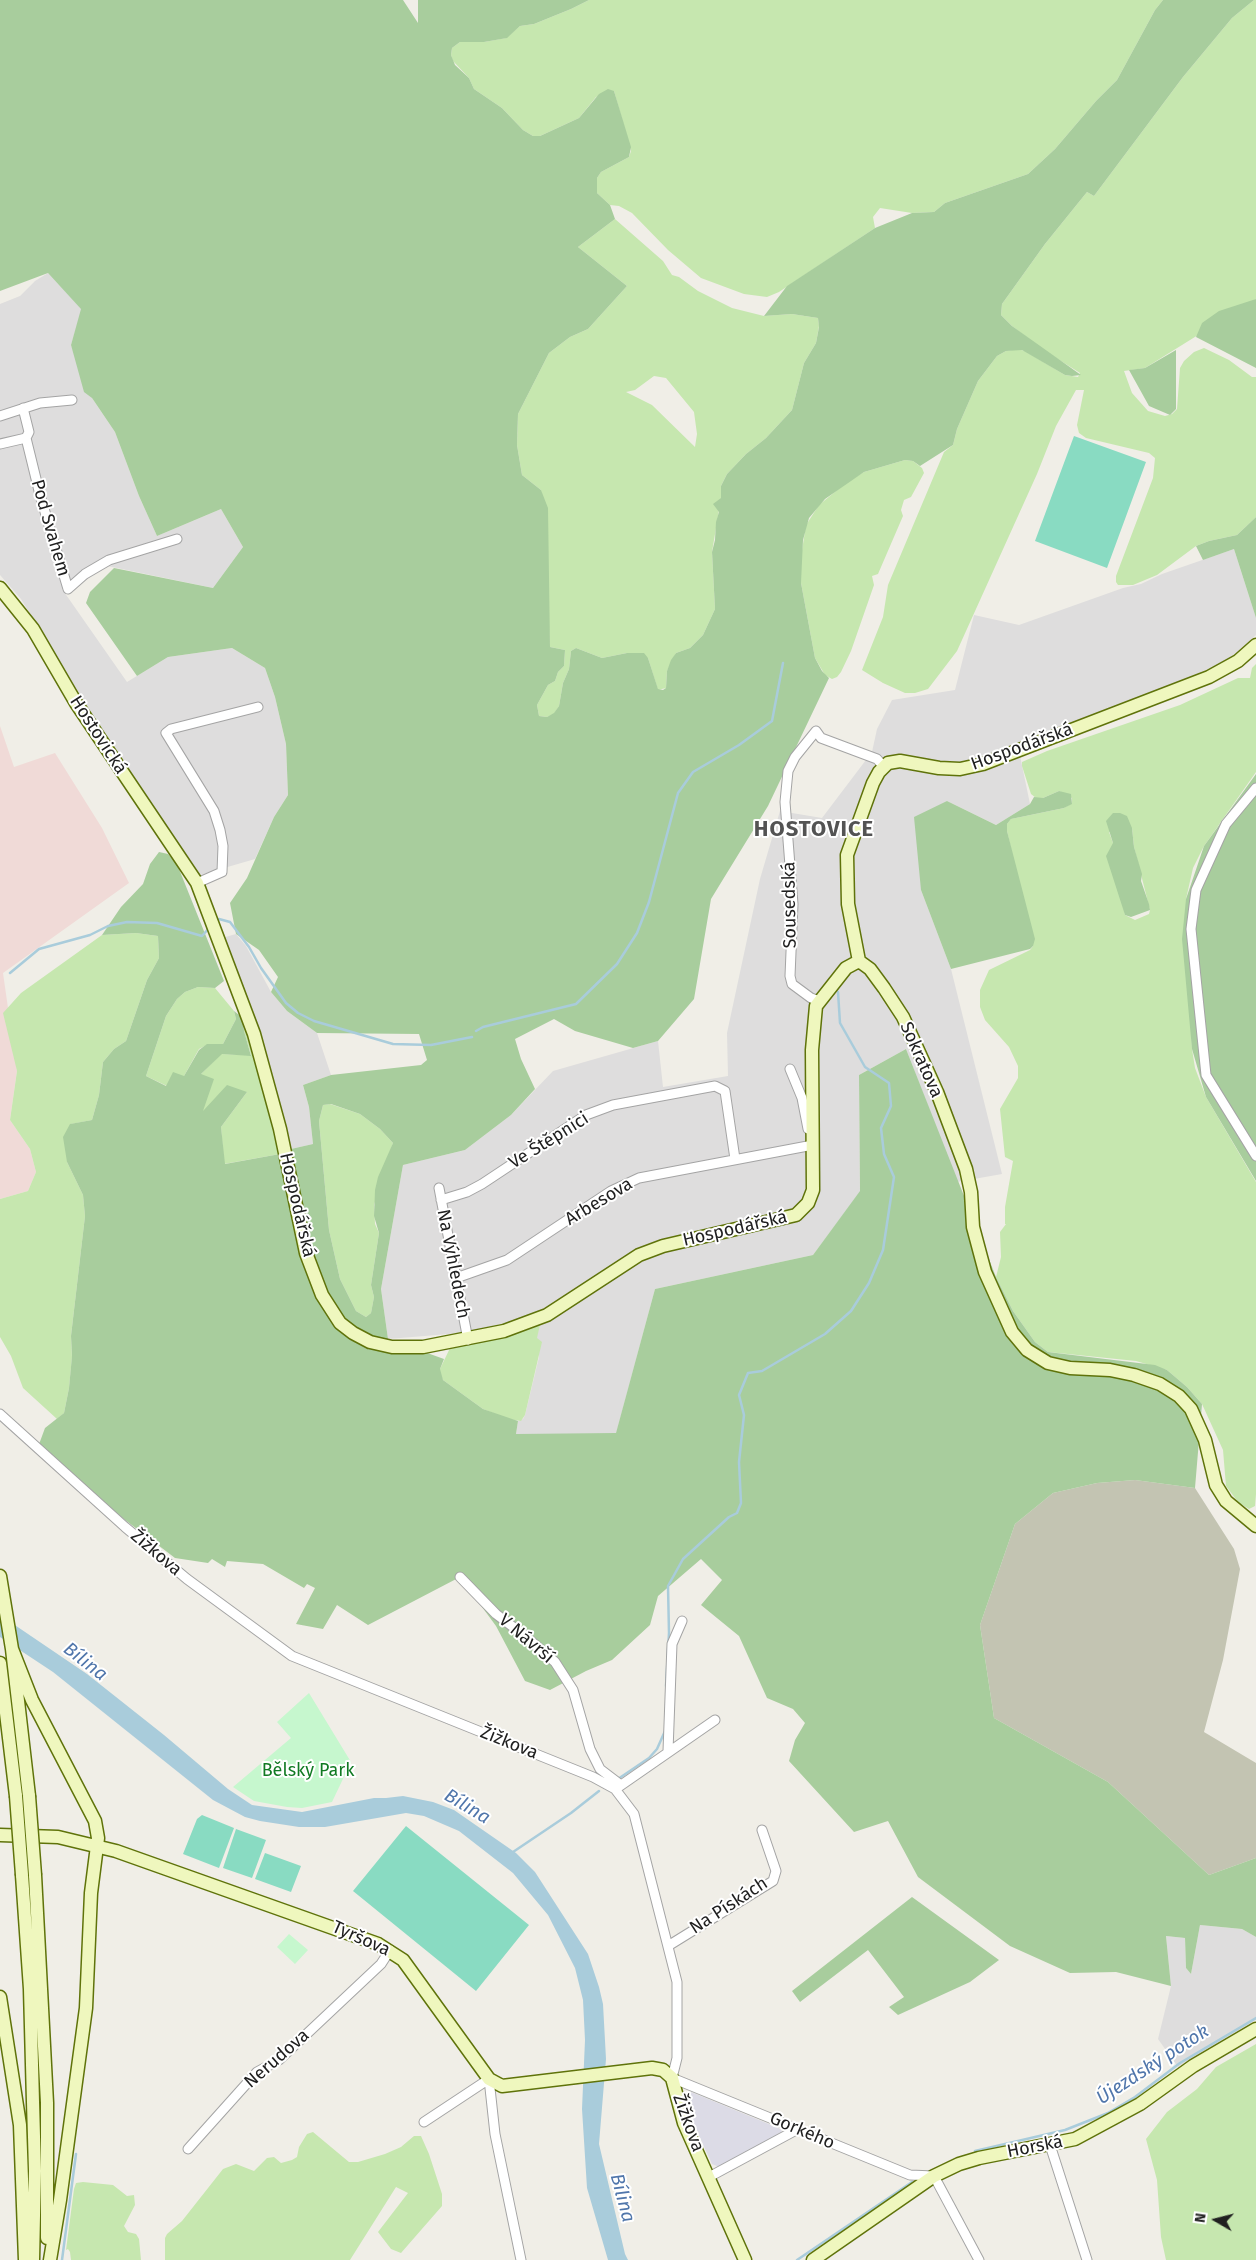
<!DOCTYPE html>
<meta charset="utf-8">
<style>
body{margin:0}
#map{position:relative;width:1256px;height:2260px;overflow:hidden;background:#f0eee7;font-family:"Fira Sans",sans-serif}
canvas{display:block}
.north{position:absolute;left:1191px;top:2195px;width:50px;height:50px;-webkit-text-stroke:4px #fff;paint-order:stroke;rotate:278deg;font-size:14px;font-weight:700;line-height:20px;text-align:center;color:#202020}
.north::after{content:'';display:block;margin:auto;width:18px;height:22px;background:#202020;clip-path:polygon(50% 0,100% 100%,50% 72%,0 100%)}
</style>
<div id="map">
<canvas width="1256" height="2260"></canvas>
<div class="north">N</div>
</div>
<script>
const context = document.querySelector('canvas').getContext('2d');
context.lineJoin = 'round';
function fill(path, color) { context.fillStyle = color; context.fill(path, 'evenodd'); }
const shape = rows => new Path2D(rows.map(r => 'M' + r).join(''));
function strokePath(path, color, width, dash) { context.strokeStyle = color; context.lineWidth = width; context.lineCap = dash ? 'butt' : 'round'; context.setLineDash(dash || []); context.stroke(path); }
function write(font, color, halo, rows, align = 'center') {
  context.font = font + ' "Fira Sans",sans-serif'; context.lineWidth = 4; context.setLineDash([]); context.textBaseline = 'middle'; context.strokeStyle = halo; context.fillStyle = color; for (const [text, x, y, turn = 0] of rows) {
    context.save(); context.translate(x, y); context.rotate((+turn || 0) * Math.PI / 180); context.textAlign = isNaN(turn) ? turn : align; if (halo) context.strokeText(text, 0, 0); context.fillText(text, 0, 0); context.restore();
  }
}
fill(shape([
 [48,273,82,309,71,345,92,398,115,432,139,496,157,536,221,509,243,547,213,588,93,563,62,589,127,682,168,657,232,648,265,668,275,697,286,744,288,795,274,817,255,859,200,875,75,688,21,599,0,575,0,304,20,296,35,281],
 [1234,549,1256,618,1256,635,1228,660,1167,687,1018,746,1030,804,996,825,947,801,921,890,951,969,1002,1174,957,1182,906,1049,859,1075,860,1192,813,1255,655,1289,616,1434,516,1434,518,1421,523,1419,525,1415,539,1357,536,1339,540,1325,536,1316,461,1333,388,1339,381,1289,403,1165,465,1150,511,1115,553,1071,658,1041,663,1087,728,1076,727,1033,760,879,780,811,822,818,872,752,877,729,892,700,955,690,974,615,1019,625,1123,588,1141,584,1162,574],
 [236,934,246,946,271,992,287,1011,317,1033,331,1075,303,1085,309,1107,313,1144,291,1149,256,1032,222,938],
 [1200,1925,1242,1929,1256,1937,1256,2020,1178,2067,1158,2039,1171,1986,1166,1936,1185,1938,1186,1968,1191,1974]
]), '#dedddd');
fill(shape([
 [0,726,14,767,55,753,102,828,129,883,3,973,17,1071,10,1120,30,1149,36,1172,28,1191,0,1199]
]), '#f0dad7');
fill(shape([
 [1135,1480,1195,1488,1234,1549,1240,1569,1223,1660,1204,1732,1256,1763,1256,1858,1209,1875,1108,1782,994,1718,980,1625,1015,1524,1053,1493,1097,1483]
]), '#c3c4b2');
fill(shape([
 [589,0,1163,0,1155,10,1117,80,1096,101,1055,149,1028,174,945,203,934,212,912,213,880,208,873,217,875,228,779,292,767,297,744,294,701,278,668,250,632,213,619,206,610,205,597,193,597,178,601,172,629,157,631,151,614,91,596,97,579,118,540,136,533,136,523,130,502,108,474,89,469,78,453,61,451,55,452,48,460,42,484,42,506,38,520,26,534,24,571,9],
 [1254,0,1256,0,1256,299,1145,368,1124,371,1132,393,1148,411,1165,416,1172,414,1177,409,1180,368,1184,361,1194,352,1204,348,1229,360,1252,377,1256,377,1256,517,1237,535,1209,541,1196,546,1157,575,1133,585,1118,585,1116,582,1116,576,1153,478,1155,458,1149,453,1086,438,1079,433,1077,425,1084,390,1076,390,1056,426,1037,474,957,651,928,689,915,693,905,693,883,683,862,670,883,617,888,585,944,452,953,445,957,429,978,381,997,356,1006,351,1018,349,1025,351,1065,375,1078,377,1080,373,1042,349,1012,326,1001,315,1002,304,1045,244,1087,192,1094,196,1183,77,1232,18],
 [615,219,663,261,672,275,679,277,698,291,732,308,764,316,792,314,818,318,819,326,816,343,804,363,792,410,766,438,746,454,727,474,721,486,721,498,712,552,715,609,703,635,690,648,676,653,667,671,666,688,658,690,648,658,627,653,602,658,576,648,571,651,569,669,563,683,559,706,554,714,547,717,539,716,537,705,548,685,555,681,558,672,564,666,565,650,550,647,541,490,522,475,517,445,518,414,549,353,570,337,588,329,627,286,578,247],
 [654,376,666,378,694,412,697,434,695,447,652,405,626,392,635,390],
 [905,460,913,461,922,468,924,473,911,497,904,500,901,510,903,516,878,574,872,576,874,585,851,651,841,672,837,677,832,679,825,675,815,658,801,583,800,563,806,525,819,505,847,482,864,472],
 [1256,664,1256,772,1204,846,1193,868,1186,899,1192,1049,1195,1068,1206,1097,1256,1182,1256,1494,1255,1506,1249,1509,1238,1502,1226,1486,1223,1450,1202,1404,1187,1387,1167,1370,1136,1361,1048,1352,1035,1342,1013,1311,996,1277,1001,1257,1000,1232,1006,1224,1005,1224,1005,1207,1013,1161,1005,1157,1000,1109,1018,1078,1018,1066,1009,1047,985,1020,980,1007,980,990,989,970,1030,950,1033,946,1007,831,1007,824,1011,819,1064,808,1072,803,1072,798,1059,791,1043,798,1036,798,1031,794,1022,766,1022,762,1047,751,1180,705,1238,678,1250,678,1252,668],
 [1132,828,1134,847,1150,910,1149,914,1135,920,1125,915,1113,843,1109,832],
 [136,933,158,936,159,958,147,980,126,1041,114,1049,103,1062,99,1095,92,1120,71,1124,67,1162,83,1195,85,1216,71,1336,72,1357,69,1388,64,1413,57,1419,23,1388,11,1356,0,1337,0,1199,28,1191,36,1172,30,1149,10,1120,17,1071,3,1013,21,993,102,935],
 [198,987,215,988,234,1011,236,1019,223,1044,207,1045,199,1049,184,1076,167,1086,146,1076,166,1016,177,999,185,992],
 [243,1018,280,1154,224,1164,221,1127,247,1092,202,1112,201,1074,221,1054,251,1055,244,1031],
 [330,1104,360,1114,380,1129,393,1143,374,1205,375,1224,379,1233,371,1285,374,1297,371,1313,366,1317,356,1311,340,1279,329,1230,319,1121,323,1105],
 [538,1324,540,1325,537,1338,542,1342,525,1415,521,1421,508,1419,483,1409,443,1380,440,1375,440,1369,450,1348,505,1337],
 [1256,2044,1256,2260,1166,2260,1161,2237,1157,2180,1146,2139,1167,2112,1197,2089,1216,2067],
 [313,2132,349,2162,358,2162,385,2154,401,2147,414,2136,421,2136,429,2154,442,2194,442,2206,401,2253,391,2249,378,2232,408,2193,396,2187,350,2260,165,2260,165,2238,167,2234,182,2221,223,2169,236,2164,254,2171,267,2158,274,2157,281,2163,292,2160,297,2157,299,2147,307,2134],
 [83,2182,113,2185,127,2196,134,2195,135,2205,124,2226,128,2232,136,2234,139,2239,141,2260,71,2260,70,2252,68,2249,66,2250,74,2189,76,2183]
]), '#c6e7af');
fill(shape([
 [0,0,403,0,418,23,418,0,589,0,571,9,534,24,520,26,507,38,484,42,460,42,452,48,451,55,455,65,469,78,474,89,502,108,523,130,533,136,540,136,579,118,599,94,608,89,614,91,631,147,629,157,601,172,597,178,597,193,610,205,615,219,578,247,627,286,588,329,570,337,549,353,518,414,517,445,522,475,541,490,548,508,550,647,565,650,564,666,558,672,555,681,548,685,537,705,539,716,547,717,554,713,559,706,563,683,569,669,571,651,576,648,602,658,627,653,644,653,648,658,658,689,663,690,666,688,667,671,671,660,676,653,690,648,703,635,715,609,712,552,715,540,716,522,719,512,713,504,721,498,721,486,727,474,746,454,766,438,792,410,804,363,816,343,819,327,818,318,792,314,764,316,787,286,875,228,912,213,934,212,945,203,1028,174,1055,149,1096,101,1117,80,1155,10,1163,0,1254,0,1232,18,1183,77,1094,196,1087,192,1045,244,1002,304,1001,315,1012,326,1081,375,1072,376,1065,375,1022,350,1006,351,997,356,978,381,957,429,953,445,920,466,913,461,905,460,864,472,825,499,809,518,803,540,801,583,815,658,822,671,829,678,768,806,711,899,694,999,658,1041,633,1048,575,1031,554,1019,515,1039,521,1059,535,1089,511,1115,465,1150,403,1165,381,1289,388,1339,444,1359,440,1369,443,1380,483,1409,518,1421,516,1434,616,1433,655,1289,813,1255,860,1191,859,1075,906,1049,996,1277,1013,1311,1035,1342,1048,1352,1155,1365,1167,1370,1187,1387,1202,1404,1195,1488,1135,1480,1097,1483,1053,1493,1015,1524,980,1625,994,1718,1108,1782,1209,1875,1256,1858,1256,1937,1242,1929,1200,1925,1191,1974,1186,1968,1185,1938,1166,1936,1171,1986,1116,1972,1070,1973,1010,1946,918,1877,888,1821,854,1832,789,1761,795,1740,805,1723,793,1709,767,1698,739,1636,701,1605,722,1580,701,1559,658,1596,650,1625,612,1660,586,1671,550,1690,525,1681,496,1626,460,1577,368,1625,337,1605,323,1629,296,1624,315,1588,307,1584,304,1588,263,1564,227,1561,225,1567,212,1559,208,1563,175,1558,116,1513,38,1447,45,1428,64,1413,69,1388,72,1356,71,1336,85,1216,83,1195,67,1162,63,1137,70,1124,92,1120,99,1095,103,1062,114,1049,126,1041,147,980,159,958,158,936,136,933,102,935,121,907,143,884,150,864,159,852,168,854,177,864,224,981,215,988,198,987,185,992,177,999,166,1016,146,1076,166,1086,173,1072,184,1076,199,1050,207,1044,223,1044,236,1019,234,1011,243,1018,244,1031,251,1056,222,1054,201,1074,214,1079,203,1111,227,1085,247,1092,221,1127,225,1164,280,1154,291,1149,313,1144,309,1107,303,1085,331,1075,421,1065,427,1060,419,1034,317,1033,287,1011,271,992,278,977,259,950,236,934,230,903,247,878,274,817,288,795,286,744,275,697,265,668,232,648,168,657,137,676,86,603,90,592,114,568,213,588,243,547,221,509,157,536,139,496,115,432,92,398,84,392,71,345,81,309,48,273,0,291],
 [331,1104,360,1114,380,1129,393,1143,378,1177,375,1190,374,1216,379,1233,371,1285,374,1297,371,1313,366,1317,356,1311,340,1279,329,1230,319,1121,323,1105],
 [1256,299,1256,368,1196,337,1202,323,1219,311],
 [1176,350,1176,409,1170,415,1149,406,1129,370,1145,368],
 [1256,517,1256,618,1234,549,1203,560,1196,546,1209,541,1237,535],
 [1256,774,1256,1181,1206,1097,1192,1049,1182,939,1186,899,1204,846],
 [1059,791,1071,794,1072,804,1064,808,1011,819,1007,824,1007,831,1035,939,1033,946,1030,949,951,969,921,890,914,817,947,801,996,825,1030,804,1034,797,1043,798],
 [1113,813,1120,813,1127,816,1132,828,1134,847,1142,874,1141,881,1149,904,1150,910,1131,917,1125,915,1106,856,1113,843,1106,821],
 [912,1897,999,1960,970,1982,898,2015,889,2007,904,1997,868,1950,800,2002,792,1991]
]), '#a8cd9d');
fill(shape([
 [309,1693,351,1762,332,1802,302,1808,287,1807,254,1801,233,1787,291,1738,277,1722],
 [289,1934,308,1950,295,1964,277,1947]
]), '#c6f7ce');
fill(shape([
 [1074,436,1146,462,1107,568,1035,541],
 [202,1815,234,1828,219,1868,183,1854,197,1819],
 [406,1826,529,1925,476,1991,353,1891],
 [236,1829,266,1840,252,1878,223,1868],
 [265,1853,301,1866,291,1892,255,1879]
]), '#89dbc2');
fill(shape([
 [691,2092,781,2129,782,2132,719,2167,712,2164,685,2105,685,2096]
]), '#dcdbe6');
fill(shape([
 [0,1615,87,1674,164,1735,228,1789,252,1805,302,1812,374,1798,386,1798,403,1796,433,1802,454,1810,516,1853,535,1872,588,1954,599,1987,603,2004,606,2059,599,2144,625,2254,628,2260,608,2260,587,2188,582,2109,585,2040,583,2000,575,1968,548,1915,513,1873,459,1831,424,1816,406,1813,325,1827,299,1827,260,1821,245,1817,213,1800,53,1672,0,1637]
]), '#a9ccdb');
strokePath(shape([
 [216,922,219,919,230,922,249,947,261,968,286,1003,298,1013,314,1021,393,1044,431,1045,472,1037],
 [10,973,39,949,90,935,108,926,127,922,157,923,202,936,210,927],
 [476,1031,483,1027,576,1004,617,964,637,933,649,902,678,793,693,772,739,745,772,721,783,663],
 [666,1686,669,1633,668,1586,683,1559,729,1517,737,1513,741,1503,739,1462,744,1415,739,1395,748,1373,762,1371,825,1334,851,1311,869,1283,883,1250,894,1177,884,1154,881,1128,891,1106,889,1083,865,1067,840,1023,838,992],
 [618,1779,649,1758,657,1749,665,1731],
 [513,1852,571,1813,599,1791],
 [975,2151,1065,2130,1108,2113,1135,2097,1180,2063,1256,2018],
 [62,2260,76,2154],
 [797,2260,912,2182]
]), '#a9ccdb', 2.5);
const street = shape([
 [23,408,29,432,26,438,40,495,68,589,85,574,109,560,177,539],
 [0,416,40,403,72,400],
 [0,444,26,438],
 [1256,788,1226,824,1196,890,1191,929,1206,1075,1256,1156],
 [197,883,222,872,223,846,220,830,214,811,166,733,171,729,258,707],
 [820,1001,811,998,792,984,790,976,793,904,785,802,788,771,795,757,816,731,821,738,877,759,884,767],
 [790,1069,802,1098,808,1129],
 [439,1188,468,1340],
 [441,1200,467,1192,482,1184,586,1115,613,1105,715,1086,725,1091,735,1159],
 [456,1278,507,1260,611,1191,639,1178,813,1145],
 [0,1414,125,1527,187,1579,292,1656,593,1777,615,1789,634,1814,677,1982,677,2058,672,2078,910,2175,934,2176,979,2260],
 [460,1577,496,1614,525,1636,555,1662,573,1690,590,1749,600,1769,621,1785],
 [668,1751,672,1644,682,1621],
 [617,1788,715,1720],
 [668,1946,773,1881,776,1871,762,1830],
 [424,2122,489,2079,495,2134,521,2260],
 [1050,2145,1087,2260],
 [188,2149,257,2072,279,2060,381,1964,390,1950],
 [709,2177,798,2129]
]);
const secondary = shape([
 [0,588,33,629,76,703,197,883,254,1034,280,1129,306,1253,322,1295,340,1323,353,1333,370,1342,392,1347,423,1347,504,1331,547,1315,639,1255,663,1246,796,1215,808,1203,813,1190,812,1050,816,1006,846,968,859,961],
 [859,961,870,969,884,988,903,1017,937,1092,966,1169,971,1192,973,1227,985,1272,1012,1332,1027,1350,1048,1363,1070,1368,1110,1370,1134,1375,1160,1384,1179,1396,1191,1409,1205,1440,1216,1485,1226,1501,1256,1526],
 [859,961,848,904,847,855,873,783,879,772,888,763,900,761,939,768,960,769,983,764,1209,677,1238,661,1256,645],
 [0,1576,12,1649,29,1796],
 [12,1649,32,1700,95,1821,98,1838,91,1893,86,2008,60,2200,50,2260],
 [0,1663,16,1796],
 [0,1835,58,1837,116,1851,378,1944,403,1960,489,2079,502,2086,652,2068,663,2070,672,2078,684,2123,745,2260],
 [22,1875,30,1989,33,2102,35,2171,33,2260],
 [35,1875,47,2103,47,2238],
 [0,1997,20,2125,25,2260],
 [813,2260,934,2176,959,2164,979,2158,1075,2139,1140,2104,1193,2066,1256,2029]
]);
strokePath(street, '#a4a4a4', 11);
strokePath(secondary, '#5f730a', 15);
strokePath(street, '#fff', 9);
strokePath(secondary, '#eff7be', 12);
const secondaryBridge = shape([
 [16,1796,22,1875],
 [29,1796,35,1875]
]);
strokePath(secondaryBridge, '#5f730a', 15, []);
strokePath(secondaryBridge, '#eff7be', 12);
write('18px', '#202020', '#fff', [
 ["Pod Svahem",50,528,74],
 ["Hostovická",98,735,57],
 ["Hospodářská",1022,747,-20],
 ["Sousedská",790,905,-91],
 ["Sokratova",921,1060,66],
 ["Ve Štěpnici",549,1141,-32],
 ["Arbesova",599,1202,-31],
 ["Hospodářská",297,1205,77],
 ["Hospodářská",735,1229,-13],
 ["Na Výhledech",453,1264,79],
 ["Žižkova",156,1553,40],
 ["V Návrší",526,1639,40],
 ["Žižkova",509,1743,22],
 ["Na Pískách",729,1906,-33],
 ["Tyršova",361,1939,24],
 ["Nerudova",277,2059,-41],
 ["Žižkova",688,2123,70],
 ["Gorkého",802,2131,23],
 ["Horská",1035,2147,-11]
]);
write('18px', '#117a23', '#fff', [
 ["Bělský Park",308,1771]
]);
write('italic 19px', '#5076ab', '#fff', [
 ["Bílina",85,1662,38],
 ["Bílina",467,1807,31],
 ["Újezdský potok",1153,2065,-33],
 ["Bílina",622,2198,75]
]);
context.letterSpacing = '1px';
write('bold 22px', '#535353', '#fff', [
 ["HOSTOVICE",814,830]
]);
context.letterSpacing = '0px';
</script>
